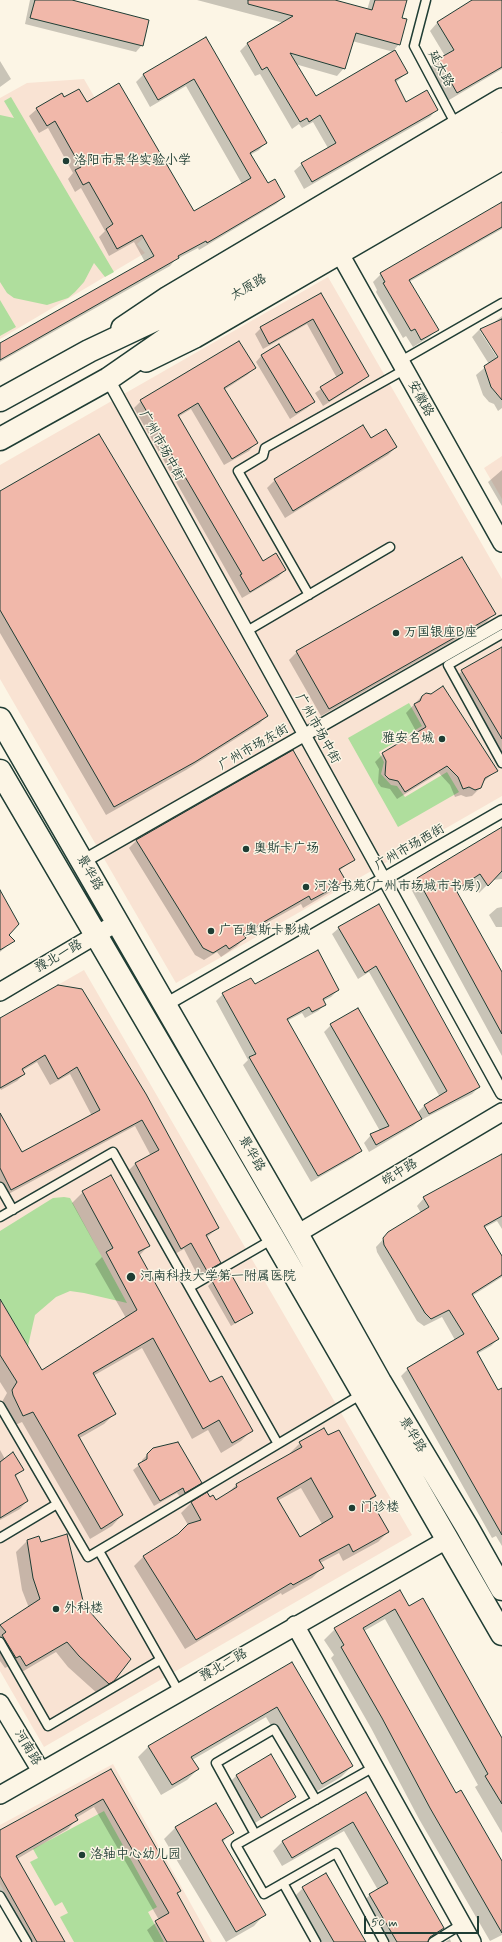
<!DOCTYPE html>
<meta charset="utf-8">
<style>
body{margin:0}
#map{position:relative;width:502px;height:1942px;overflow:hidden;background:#fcf5e5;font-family:Mynerve,sans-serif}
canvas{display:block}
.scale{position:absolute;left:364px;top:1916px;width:115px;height:18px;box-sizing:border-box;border:2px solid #1f3d34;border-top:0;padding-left:5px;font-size:12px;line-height:14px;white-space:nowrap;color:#1f3d34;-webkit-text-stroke:3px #fcf5e5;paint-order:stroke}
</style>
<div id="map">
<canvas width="502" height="1942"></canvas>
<div class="scale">50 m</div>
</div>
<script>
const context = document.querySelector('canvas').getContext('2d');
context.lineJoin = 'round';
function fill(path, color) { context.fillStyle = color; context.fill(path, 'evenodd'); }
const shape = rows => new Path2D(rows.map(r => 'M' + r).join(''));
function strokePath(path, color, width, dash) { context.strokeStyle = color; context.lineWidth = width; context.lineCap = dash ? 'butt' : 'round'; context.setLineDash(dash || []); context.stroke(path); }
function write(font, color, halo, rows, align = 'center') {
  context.font = font + ' Mynerve,"LXGW WenKai TC",sans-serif'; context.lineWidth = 3; context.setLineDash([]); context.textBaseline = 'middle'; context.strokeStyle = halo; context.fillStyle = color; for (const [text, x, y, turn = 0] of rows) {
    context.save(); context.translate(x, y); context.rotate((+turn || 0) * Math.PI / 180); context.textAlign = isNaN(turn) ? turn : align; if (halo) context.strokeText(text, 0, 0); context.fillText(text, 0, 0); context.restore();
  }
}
fill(shape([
 [84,79,167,223,149,233,137,244,145,253,0,339,0,98,27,83],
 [328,277,502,579,502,796,176,983,0,679,0,465],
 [502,456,502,499,484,468],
 [84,970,412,1535,44,1747,0,1671,0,1018],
 [113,1764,212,1942,33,1942,0,1884,0,1825]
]), '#f9e3d3');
fill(shape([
 [11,97,114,272,105,277,94,263,84,282,75,292,68,298,47,305,14,298,7,293,0,282,0,115,14,118,4,101],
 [0,300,16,327,0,336],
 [409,703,422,726,379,752,384,762,381,774,391,785,397,786,405,797,447,772,459,792,398,827,348,738],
 [64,1197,70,1198,127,1303,84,1293,70,1291,56,1297,35,1315,28,1346,0,1299,0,1231,53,1198],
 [104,1811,157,1907,148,1912,164,1942,74,1942,60,1917,68,1913,62,1902,55,1906,30,1862,38,1858,33,1849]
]), '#afde9d');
fill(shape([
 [30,0,67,0,142,45,136,52,25,24],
 [197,0,330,0,367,10,370,0,406,0,401,19,399,44,394,50,407,73,395,83,406,104,437,109,430,117,304,189,294,171,302,164,328,148,313,122,302,128,299,124,292,129,260,74,255,76,240,51,247,44,284,23],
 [352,41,394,52,315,98,295,64,337,76,344,68],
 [474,0,502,0,502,69,449,100,430,67,445,56,430,31,437,23],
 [206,38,266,142,259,150,250,155,267,185,284,197,276,204,199,250,198,248,175,260,170,266,0,362,0,344,145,262,134,242,109,256,99,237,105,231,81,188,75,192,68,179,73,173,48,128,39,133,29,116,37,109,64,99,87,103,193,213,242,184,186,86,150,107,136,82,143,75],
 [0,61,11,79,0,87],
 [502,203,502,229,409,282,437,330,429,337,413,347,406,336,403,338,376,292,377,290,373,282,381,274],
 [321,294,367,376,361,382,323,406,315,393,337,378,307,324,263,349,255,334,261,328],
 [502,316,502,408,498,411,494,404,489,402,483,395,476,375,489,364,472,337,480,329,492,324],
 [480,331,483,331,501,361,500,362],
 [262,355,313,402,307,408,290,419,256,362],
 [255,368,247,375,224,390,256,443,249,451,224,465,191,409,178,417,263,562,285,570,278,577,242,598,134,408,141,401],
 [371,440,396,447,388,455,285,518,267,488,275,480],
 [502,470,502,506,488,482],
 [0,493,267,716,259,724,186,770,106,815,0,633],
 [494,614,486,622,321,716,289,660,297,652],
 [502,648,502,760,454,679,462,671],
 [422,696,496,771,483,782,480,788,472,796,466,797,461,795,455,797,450,785,439,773,397,799,390,789,381,787,378,783,379,769,375,762,383,754,417,733,406,713],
 [502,828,502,879,492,880,479,893,472,881,456,892,502,974,502,1056,410,887,417,879],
 [137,840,354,859,339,871,345,880,337,888,303,908,301,904,243,936,245,938,237,946,221,957,217,952,204,960,195,955,129,848],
 [0,892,8,935,13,941,0,952],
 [379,905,479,1087,472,1094,421,1120,421,1119,413,1126,369,1152,364,1143,371,1135,380,1131,324,1032,331,1025,417,1113,424,1106,440,1097,369,972,358,979,332,934,339,928],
 [502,907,502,927,496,927,489,915,497,908],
 [58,986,218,1228,207,1237,220,1262,213,1270,199,1278,184,1249,173,1255,128,1171,135,1164,151,1156,135,1126,1,1198,0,1196,0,1115,21,1153,92,1116,70,1074,50,1085,37,1062,22,1071,24,1074,17,1081,1,1090,0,1088,0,1019],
 [254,986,338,990,331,997,323,1001,325,1005,318,1011,305,1018,302,1013,287,1021,360,1151,353,1158,311,1182,243,1065,248,1060,216,1001,223,994],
 [502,1155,502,1229,497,1221,484,1228,502,1258,502,1277,472,1296,498,1339,491,1346,477,1354,498,1392,502,1389,502,1546,496,1536,492,1538,401,1376,408,1369,455,1340,442,1317,424,1326,417,1321,377,1252,376,1247,389,1233,421,1213,417,1206,424,1198],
 [83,1192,149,1245,139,1256,210,1383,251,1431,241,1441,221,1453,208,1430,192,1439,142,1348,93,1376,115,1413,104,1424,78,1439,122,1515,112,1526,90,1539,22,1422,13,1426,2,1402,7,1393,0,1382,0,1302,41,1371,126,1318,95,1264,102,1257,72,1203],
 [213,1281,252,1313,231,1326,208,1286],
 [328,1437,375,1496,370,1501,388,1532,378,1542,343,1561,339,1553,320,1563,322,1568,312,1578,282,1595,281,1593,185,1649,134,1566,144,1556,179,1534,188,1525,181,1513,191,1503,207,1494,210,1499,215,1501,227,1494,236,1485,291,1455,290,1453,300,1443],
 [301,1488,322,1524,299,1538,277,1501],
 [153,1449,201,1483,180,1497,177,1493,154,1506,133,1470,142,1463,142,1460],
 [0,1450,5,1459,22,1470,15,1477,27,1501,20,1509,0,1520],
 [27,1541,40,1544,113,1680,98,1694,68,1667,56,1652,15,1676,9,1666,5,1668,0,1661,0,1626,29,1608,22,1590,16,1552],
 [400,1592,409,1608,502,1741,502,1833,475,1787,478,1785,385,1619,364,1631,455,1794,502,1863,502,1935,490,1941,419,1819,371,1728,331,1658,334,1655,324,1640,335,1629],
 [292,1663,352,1766,341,1777,311,1795,266,1717,192,1760,198,1769,187,1780,161,1795,138,1757,149,1746],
 [271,1756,295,1796,289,1802,255,1823,230,1782,236,1776],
 [110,1770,180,1891,176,1894,203,1942,154,1942,147,1930,159,1920,94,1807,76,1818,76,1820,68,1829,17,1859,64,1942,24,1942,0,1900,0,1831],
 [366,1794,443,1928,428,1942,382,1942,360,1904,370,1895,378,1890,344,1831,282,1866,273,1851,283,1841],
 [216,1804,232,1832,222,1843,264,1915,254,1926,226,1942,164,1839,175,1828],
 [303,1888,365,1942,317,1942,292,1899],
 [450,1939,451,1942,445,1942]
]), '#0003');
const building = shape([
 [35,0,72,0,149,20,143,46,30,18,35,0],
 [248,0,335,0,372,10,375,0,407,0,402,18,407,19,400,45,356,33,345,69,290,53,316,96,395,50,408,73,395,80,406,102,427,90,438,110,312,182,301,163,336,143,320,115,309,122,307,118,300,122,267,67,262,70,247,43,293,16,248,4,248,0],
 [472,0,502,0,502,67,457,93,438,59,454,50,437,22,472,0],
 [206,37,267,143,250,153,268,183,275,179,285,197,207,243,206,241,178,256,179,258,0,360,0,343,154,256,142,235,117,249,106,229,113,224,89,182,83,185,75,170,81,167,55,121,47,126,36,108,62,93,64,97,79,89,87,102,119,83,194,211,251,178,194,79,158,100,143,74,206,37],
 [502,202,502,227,409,280,439,330,421,340,415,329,411,331,383,283,385,282,380,273,502,202],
 [321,293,369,376,329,401,320,387,343,373,313,319,269,344,260,327,321,293],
 [502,319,502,400,491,387,484,366,498,357,480,329,502,319],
 [239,341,256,368,224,388,258,443,232,459,198,403,178,415,263,561,276,553,286,570,250,592,240,575,242,574,140,400,239,341],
 [279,344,315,402,296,413,261,355,279,344],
 [363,425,371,438,386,429,397,447,293,511,274,479,363,425],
 [99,434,268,716,195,762,114,807,0,610,0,491,99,434],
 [462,557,496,614,329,709,296,651,462,557],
 [502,647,502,739,461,670,502,647],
 [443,686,498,771,485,778,481,788,475,790,469,787,463,789,458,777,447,766,405,792,398,781,389,779,385,775,386,761,382,753,426,727,414,704,420,701,422,696,426,693,431,694,443,686],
 [293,750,355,860,339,869,346,881,311,900,309,896,243,934,246,938,229,949,226,945,213,953,203,948,136,840,293,750],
 [502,827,502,871,488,886,480,874,456,890,502,972,502,1034,417,878,502,827],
 [0,890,19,924,9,935,15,941,0,950,0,890],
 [379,904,480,1087,429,1114,424,1105,447,1091,376,966,365,973,338,927,379,904],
 [318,950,339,990,323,999,326,1005,312,1012,309,1007,287,1019,362,1151,318,1176,249,1057,256,1054,222,993,251,978,255,984,318,950],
 [58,985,82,989,146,1094,219,1228,206,1235,221,1263,207,1271,191,1243,181,1249,135,1163,159,1150,142,1120,11,1190,0,1168,0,1113,22,1152,100,1110,77,1067,58,1079,45,1055,22,1069,25,1074,0,1088,0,1018,58,985],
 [358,1008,422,1119,376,1145,370,1134,389,1126,330,1024,358,1008],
 [502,1154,502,1216,484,1226,502,1256,502,1275,472,1294,499,1339,477,1352,498,1390,502,1388,502,1535,407,1368,464,1334,449,1310,431,1319,425,1313,384,1245,383,1238,388,1232,429,1207,423,1197,502,1154],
 [111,1175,150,1246,138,1252,210,1382,222,1376,253,1431,232,1443,219,1420,203,1429,153,1338,93,1373,116,1414,78,1435,123,1515,101,1529,33,1412,23,1416,13,1395,12,1390,17,1382,0,1355,0,1299,42,1370,137,1310,106,1252,113,1248,82,1191,111,1175],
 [226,1272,228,1276,231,1274,253,1313,235,1323,212,1281,226,1272],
 [324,1428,328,1435,339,1430,376,1496,370,1499,389,1532,353,1552,349,1544,319,1560,324,1568,293,1585,291,1583,196,1640,143,1556,178,1534,188,1524,201,1520,191,1502,207,1492,210,1497,213,1495,216,1500,237,1487,236,1484,302,1447,299,1442,324,1428],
 [311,1478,333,1517,300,1537,277,1498,311,1478],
 [178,1442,202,1483,185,1493,183,1488,160,1501,138,1464,147,1459,147,1454,153,1448,178,1442],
 [13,1452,24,1470,15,1475,28,1501,0,1518,0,1462,13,1452],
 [67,1534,84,1605,131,1659,114,1681,109,1684,79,1656,67,1642,26,1666,20,1656,16,1658,2,1635,6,1632,0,1625,40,1599,33,1578,27,1540,39,1536,41,1542,67,1534],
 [400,1590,409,1606,423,1598,502,1738,502,1804,485,1776,488,1774,395,1609,363,1628,456,1793,461,1790,502,1861,502,1933,430,1808,382,1718,341,1647,344,1645,334,1628,400,1590],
 [292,1662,353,1766,322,1784,277,1707,191,1757,199,1769,172,1785,148,1746,292,1662],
 [271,1754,296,1797,261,1818,236,1775,271,1754],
 [111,1769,181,1891,177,1893,204,1942,167,1942,155,1921,169,1913,103,1799,75,1815,78,1820,16,1856,65,1942,37,1942,0,1876,0,1830,111,1769],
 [366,1792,444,1928,430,1937,428,1942,397,1942,369,1894,388,1883,353,1822,292,1858,282,1841,366,1792],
 [216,1803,234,1833,222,1840,266,1915,236,1932,175,1827,216,1803],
 [326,1873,366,1942,334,1942,302,1887,326,1873]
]);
fill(building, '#f1b8aa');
strokePath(building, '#1f3d34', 1);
const service = shape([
 [426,0,414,46,456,125],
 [399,362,502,303],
 [309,595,238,471,263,456,265,448,404,370],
 [247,631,390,547],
 [502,634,448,665,502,763],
 [0,1187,13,1210],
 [0,1217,113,1152,278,1444],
 [190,1287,273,1239],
 [0,1406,88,1557,362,1394],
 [0,1538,57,1504],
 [99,1551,179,1692],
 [0,1642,48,1726,160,1660],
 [374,1767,236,1845,264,1894,336,1853,384,1942],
 [255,1834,216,1763,274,1729,316,1800],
 [283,1883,316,1942],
 [0,1896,27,1942],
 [433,1942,462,1924]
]);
const pedestrian = shape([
 [108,379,502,1093],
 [82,862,502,622],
 [165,1005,502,811]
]);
const minor = shape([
 [340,254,502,543],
 [0,992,118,922],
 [297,1234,502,1112],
 [295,1625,472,1942],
 [0,1703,41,1771],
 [0,1795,448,1539]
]);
const tertiary = shape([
 [122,328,168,297,502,99],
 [146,361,195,337,502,159]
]);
const secondary = shape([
 [0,400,89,351,178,309,502,120],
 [0,439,108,379,186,325,502,144],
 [0,719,297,1234,380,1382,467,1527,502,1589],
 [0,771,274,1239,502,1634]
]);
strokePath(service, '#1f3d34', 11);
strokePath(pedestrian, '#1f3d34', 15);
strokePath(minor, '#1f3d34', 20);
strokePath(tertiary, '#1f3d34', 24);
strokePath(secondary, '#1f3d34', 25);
strokePath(service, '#fcf5e5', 8);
strokePath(pedestrian, '#fcf5e5', 12);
strokePath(minor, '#fcf5e5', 17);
strokePath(tertiary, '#fcf5e5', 21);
strokePath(secondary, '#fcf5e5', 22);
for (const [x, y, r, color] of [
 [66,161,4,"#1f3d34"],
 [396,633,4,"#1f3d34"],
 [442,739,4,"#1f3d34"],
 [246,849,4,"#1f3d34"],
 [306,887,4,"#1f3d34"],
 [211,931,4,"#1f3d34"],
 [131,1277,5,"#1f3d34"],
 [352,1508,4,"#1f3d34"],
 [56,1609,4,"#1f3d34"],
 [82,1855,4,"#1f3d34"]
]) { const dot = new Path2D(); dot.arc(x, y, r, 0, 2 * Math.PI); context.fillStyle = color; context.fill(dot); strokePath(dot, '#fcf5e5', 1.5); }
write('13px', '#1f3d34', '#fcf5e5', [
 ["延太路",440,69,62],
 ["太原路",249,288,-30],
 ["安徽路",420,399,61],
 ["广州市场中街",161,446,61],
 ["广州市场中街",317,729,61],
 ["广州市场东街",254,748,-30],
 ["广州市场西街",410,848,-30],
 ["景华路",89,873,60],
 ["豫北一路",59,957,-30],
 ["景华路",251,1154,60],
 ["皖中路",400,1173,-31],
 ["景华路",412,1435,59],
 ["豫北二路",224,1666,-30],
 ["河南路",27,1748,59]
]);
write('13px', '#1f3d34', '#fcf5e5', [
 ["洛阳市景华实验小学",74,161],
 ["万国银座B座",404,633],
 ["雅安名城",434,739,"right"],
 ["奥斯卡广场",254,849],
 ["河洛书苑(广州市场城市书房)",314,887],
 ["广百奥斯卡影城",219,931],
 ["河南科技大学第一附属医院",140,1277],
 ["门诊楼",360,1508],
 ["外科楼",64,1609],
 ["洛轴中心幼儿园",90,1855]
], 'left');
</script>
